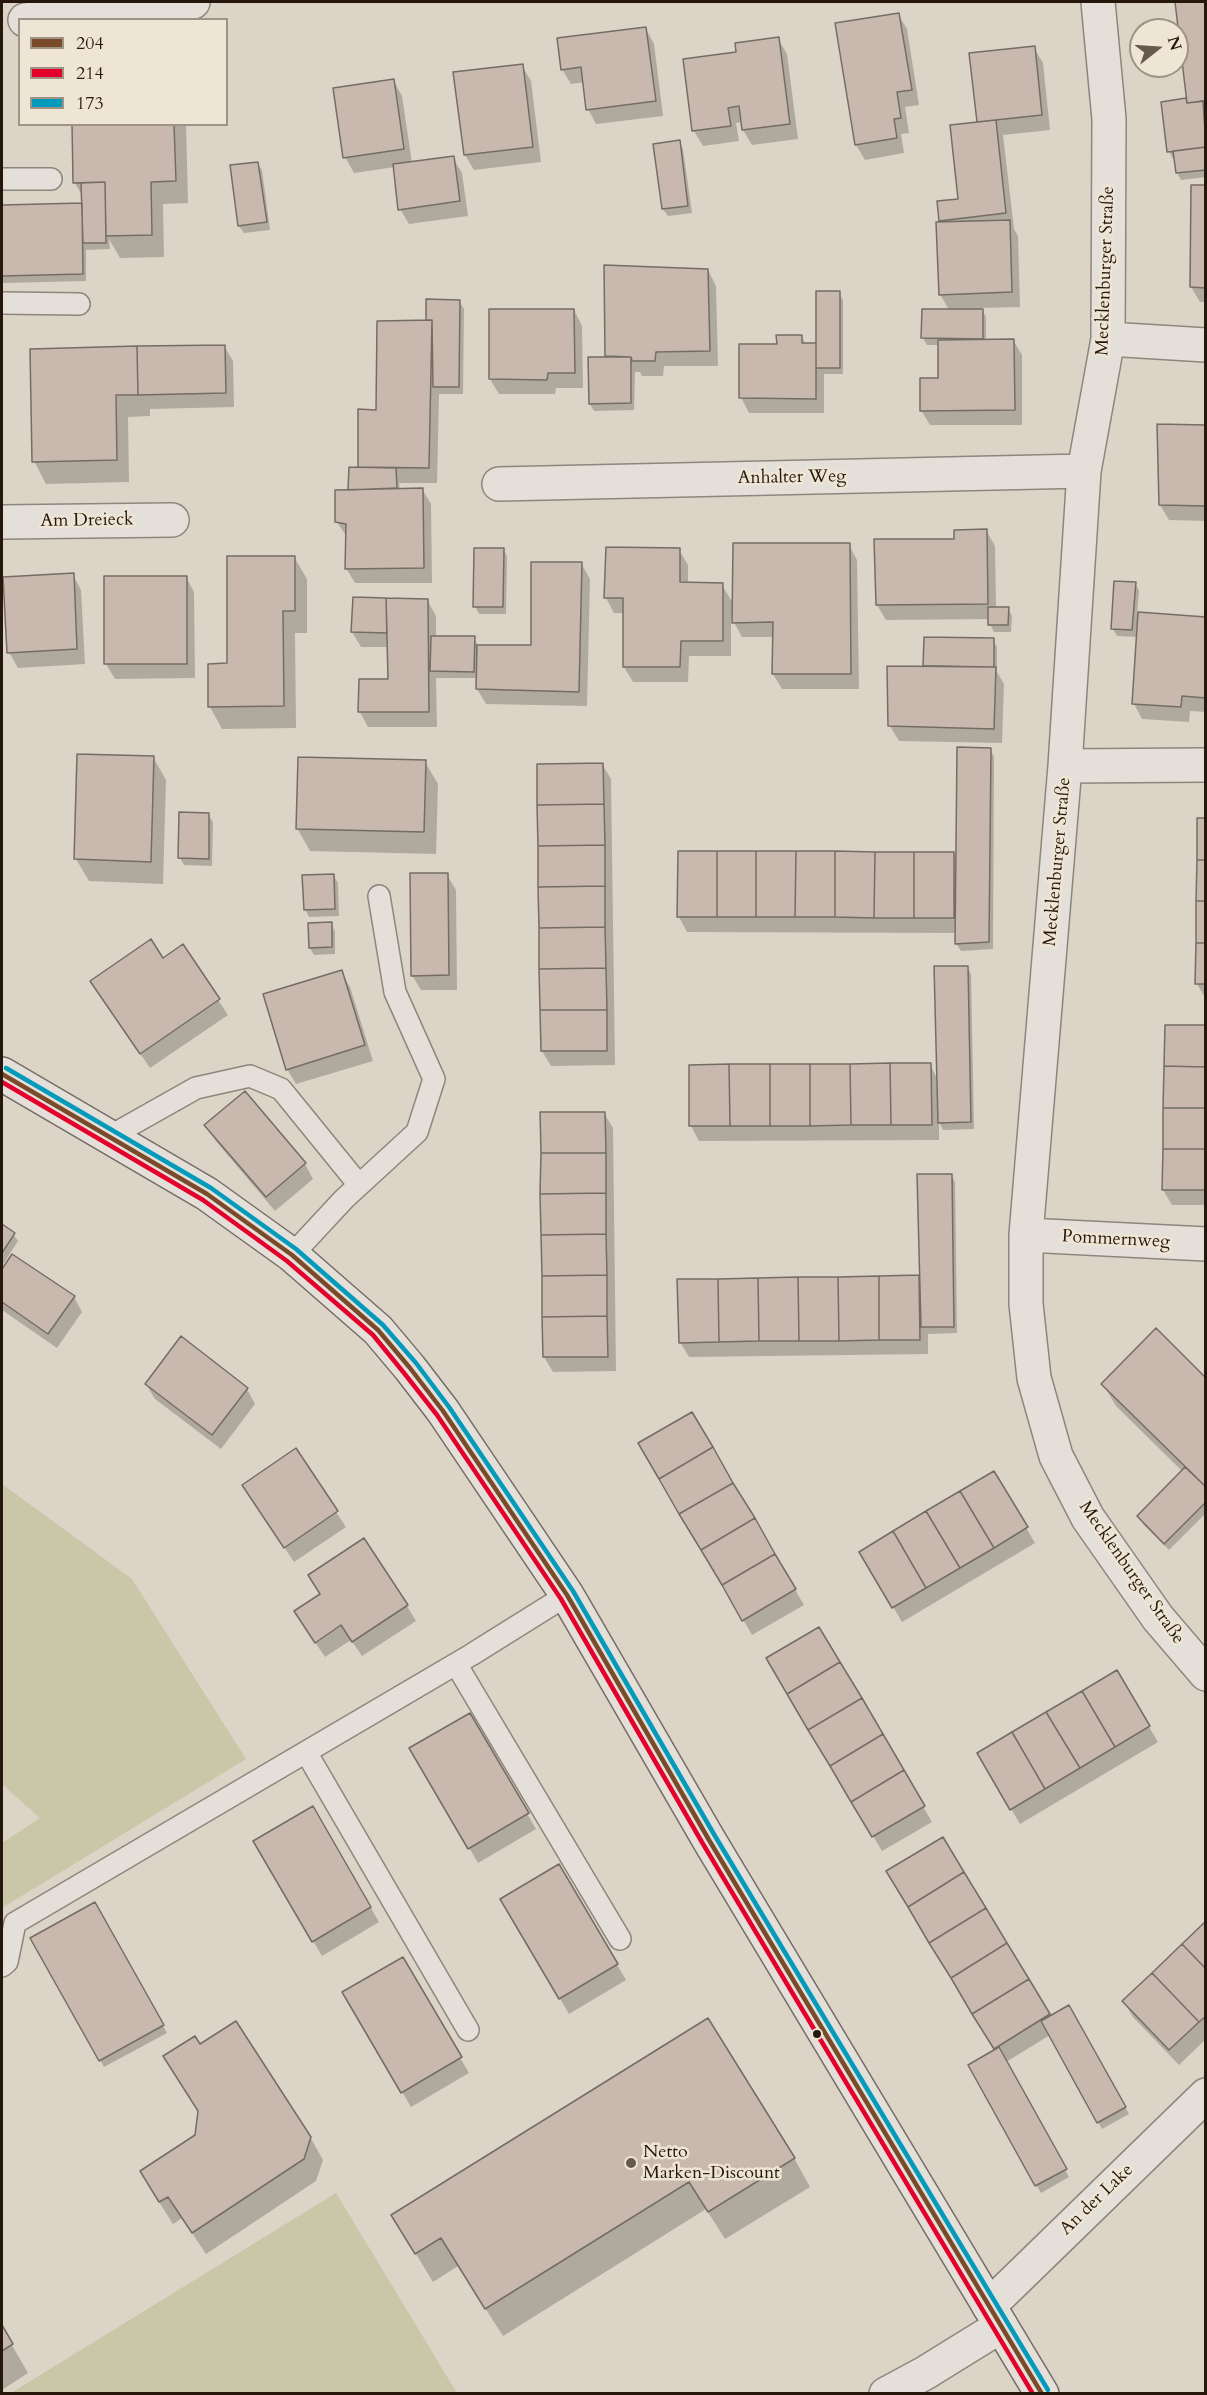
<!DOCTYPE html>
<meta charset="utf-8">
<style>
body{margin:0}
#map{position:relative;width:1207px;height:2395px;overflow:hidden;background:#dcd4c6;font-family:Cardo,serif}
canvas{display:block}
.frame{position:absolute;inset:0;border:3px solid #26170c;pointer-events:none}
.legend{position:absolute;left:18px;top:18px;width:210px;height:108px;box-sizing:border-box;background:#eee5d4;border:2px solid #9e9384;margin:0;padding:8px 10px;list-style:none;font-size:18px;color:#26170c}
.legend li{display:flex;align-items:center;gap:12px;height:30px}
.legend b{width:30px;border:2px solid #9e9384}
.north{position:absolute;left:1129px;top:18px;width:60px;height:60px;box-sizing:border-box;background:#eee5d4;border:2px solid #9e9384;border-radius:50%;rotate:73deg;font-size:16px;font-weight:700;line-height:24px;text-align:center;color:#26170c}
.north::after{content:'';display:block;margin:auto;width:21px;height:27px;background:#66594d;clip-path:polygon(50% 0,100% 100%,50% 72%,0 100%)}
</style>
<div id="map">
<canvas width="1207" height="2395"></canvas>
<div class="frame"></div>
<ul class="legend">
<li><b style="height:8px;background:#7a4b2a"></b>204</li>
<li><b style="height:8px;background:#e4002b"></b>214</li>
<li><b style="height:8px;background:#049abb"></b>173</li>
</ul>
<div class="north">N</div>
</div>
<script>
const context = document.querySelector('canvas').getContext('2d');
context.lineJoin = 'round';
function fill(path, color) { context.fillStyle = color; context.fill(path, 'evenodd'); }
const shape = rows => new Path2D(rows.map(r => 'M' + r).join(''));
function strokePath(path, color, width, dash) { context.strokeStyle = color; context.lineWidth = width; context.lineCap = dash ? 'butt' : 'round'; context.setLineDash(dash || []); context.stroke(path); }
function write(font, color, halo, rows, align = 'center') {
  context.font = font + ' Cardo,serif'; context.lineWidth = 5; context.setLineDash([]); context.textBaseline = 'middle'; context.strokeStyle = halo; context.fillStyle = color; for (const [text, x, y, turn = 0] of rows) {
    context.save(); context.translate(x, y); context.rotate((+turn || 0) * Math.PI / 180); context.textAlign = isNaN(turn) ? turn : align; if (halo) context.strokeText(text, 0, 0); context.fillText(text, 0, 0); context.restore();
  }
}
fill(shape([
 [2,1484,132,1579,246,1759,2,1908,2,1843,40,1818,2,1784],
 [336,2193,457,2393,11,2393]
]), '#c9c7a7');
fill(shape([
 [1176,2,1206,2,1206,177,1181,180,1177,173,1175,158,1173,159,1169,151,1185,99,1189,105],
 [898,14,907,29,919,105,905,107,909,133,901,134,904,153,865,160,856,145],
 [646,29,654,44,663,116,596,124,588,109,585,82,571,84,562,69],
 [778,39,787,54,798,139,752,145,743,130,742,122,736,123,739,141,703,146,694,131,685,60,738,53],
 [1034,48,1043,63,1050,130,1003,135,1014,229,1018,236,1020,307,981,308,986,317,986,341,1013,340,1022,355,1022,425,930,425,921,410,940,380,940,345,927,345,923,338,923,310,949,310,940,294,940,220,960,200,979,123,971,55],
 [522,66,531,81,541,162,474,170,465,155],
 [393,80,402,96,412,163,453,158,462,173,468,216,409,224,400,209,395,167,354,173,345,157],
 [74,124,186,124,188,203,163,204,164,257,120,258,109,239,110,249,86,250,86,281,2,283,2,207,83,205,83,197,75,183],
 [679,142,683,149,692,213,668,216,663,209],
 [257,163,262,170,270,230,244,233,239,226,231,167],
 [1206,186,1206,302,1200,302,1191,287],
 [708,270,716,286,718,366,664,366,663,376,642,376,640,372,635,372,634,410,594,411,590,404,608,358,607,356],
 [839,293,843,300,843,374,824,374,824,413,749,413,741,397,802,337,806,345,818,349],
 [459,301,464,309,463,394,439,394,437,483,399,483,400,490,422,489,431,504,432,583,355,583,346,568,347,537,337,522,360,469,377,411,428,322,427,320],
 [574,310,582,326,583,388,556,388,555,394,499,394,490,379],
 [224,346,233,361,234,407,150,409,150,416,128,417,129,482,46,484,34,461,31,350],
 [1206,427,1206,521,1169,520,1160,505],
 [986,530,995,546,996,608,1008,608,1012,616,1011,632,994,632,990,624,990,619,886,620,877,605,956,540],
 [849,545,857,560,859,689,782,689,773,674,774,637,742,637,731,617,731,656,689,656,688,682,633,682,624,667,625,613,614,613,606,598,607,549,679,550,688,565,688,584,722,585,734,605],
 [503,549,507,556,506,614,479,614,475,606],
 [294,557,307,579,307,633,295,633,296,728,222,729,210,707,229,665],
 [581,563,590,579,587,706,486,704,477,689,478,678,436,678,437,727,368,727,360,712,390,681,389,647,361,647,352,632,354,599,427,600,436,616,436,637,474,637,478,646,532,646],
 [73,575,81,590,85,664,18,668,9,652],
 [186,577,194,592,195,678,115,679,106,664],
 [1135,583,1139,591,1137,614,1206,618,1206,712,1190,711,1189,722,1142,719,1134,704,1138,637,1117,636,1113,629],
 [925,639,993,639,997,647,997,672,1004,684,1002,743,899,741,890,726,924,668],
 [990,749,994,757,993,949,961,951,956,943,957,933,687,932,679,917,953,853,957,861],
 [153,757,166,780,163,884,89,881,76,859],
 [425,762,438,784,436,854,310,851,297,828],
 [602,764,611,779,615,1065,551,1066,542,1051],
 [208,815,213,822,212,866,184,865,180,858],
 [1206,820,1206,999,1197,984],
 [333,875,338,883,339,916,309,917,305,909],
 [447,875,456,890,457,990,421,990,412,975],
 [331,924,335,931,335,954,314,955,310,948],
 [182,946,228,1015,150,1068,101,996],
 [967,967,971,974,974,1129,943,1130,939,1122,939,1140,699,1141,691,1126,930,1065,938,1080],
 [341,972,350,987,373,1061,296,1084,287,1069],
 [1166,1026,1206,1027,1206,1205,1172,1205,1163,1190],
 [604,1113,613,1128,616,1371,553,1372,544,1357],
 [206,1125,305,1164,313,1179,275,1211,215,1140],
 [951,1175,955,1182,957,1333,928,1334,928,1354,689,1357,680,1342,918,1277,922,1283],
 [2,1226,13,1234,18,1241,2,1266],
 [12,1256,74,1297,82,1312,57,1348,2,1310,2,1272],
 [1206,1380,1206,1513,1169,1550,1143,1524,1139,1517,1183,1472,1116,1406,1103,1384],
 [146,1384,247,1389,255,1404,221,1449,155,1399],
 [691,1414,804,1605,752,1635,640,1444],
 [295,1451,346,1527,294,1562,244,1486],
 [994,1473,1035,1543,902,1622,861,1552],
 [407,1606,416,1621,362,1656,351,1640,325,1657,305,1627],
 [819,1629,932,1822,882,1851,768,1658],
 [1116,1672,1158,1742,1020,1824,979,1754],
 [469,1715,536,1829,478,1863,411,1748],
 [312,1808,379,1922,322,1956,255,1842],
 [942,1839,1050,2017,1069,2007,1129,2114,1102,2129,1050,2035,1006,2062,1069,2177,1041,2193,970,2066,999,2055,897,1886],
 [559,1866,626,1980,569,2014,502,1899],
 [94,1904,167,2033,104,2067,32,1938],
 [1206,1924,1206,2039,1179,2065,1133,2017,1124,2002],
 [402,1959,469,2073,411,2107,345,1993],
 [200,2046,310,2137,323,2160,316,2181,206,2254,182,2218,173,2224,154,2194,196,2136,200,2113],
 [794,2158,810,2187,725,2239,706,2209,503,2336,458,2266,433,2282,410,2244],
 [2,2328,28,2373,2,2390]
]), '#0003');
const building = shape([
 [1175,2,1206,2,1206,101,1187,103,1175,2],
 [899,13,912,90,897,92,901,118,894,119,897,138,855,145,835,23,899,13],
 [646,27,656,101,586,110,581,67,561,70,557,38,646,27],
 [779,37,790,124,742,130,739,106,728,108,731,126,692,131,683,59,736,52,735,43,779,37],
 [1035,46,1042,115,977,122,969,53,1035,46],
 [523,64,533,147,464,155,453,72,523,64],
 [394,79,404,149,343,158,333,88,394,79],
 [1186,98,1187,103,1203,101,1206,147,1167,152,1161,102,1186,98],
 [996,120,1006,213,939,221,937,201,958,199,950,125,996,120],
 [72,124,174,124,176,181,151,182,152,235,106,236,105,182,73,183,72,124],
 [680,140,688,206,662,209,653,144,680,140],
 [1206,147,1206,170,1176,173,1173,151,1206,147],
 [454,156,460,201,398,210,393,164,454,156],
 [258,162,267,222,238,226,230,165,258,162],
 [105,182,106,243,83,243,81,183,105,182],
 [1191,185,1206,185,1206,288,1190,287,1191,185],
 [82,203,83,274,2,276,2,205,82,203],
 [1010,220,1012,292,939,295,936,222,1010,220],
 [604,265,708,269,710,351,656,352,655,361,632,361,631,357,605,356,604,265],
 [816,291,840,291,840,368,816,368,816,291],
 [426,299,460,300,459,387,433,387,432,320,426,320,426,299],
 [489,309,574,309,575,373,548,373,547,380,489,379,489,309],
 [922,309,983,309,983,339,921,338,922,309],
 [432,320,429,468,358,467,358,409,376,410,377,321,432,320],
 [776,335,802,335,802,343,816,343,816,399,739,398,739,344,777,344,776,335],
 [1014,339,1015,410,920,411,920,378,938,378,938,340,1014,339],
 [225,345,226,393,138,395,137,346,225,345],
 [137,346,138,395,116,395,117,460,32,462,30,349,137,346],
 [588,357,631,357,631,403,589,404,588,357],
 [1157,424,1206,425,1206,506,1159,505,1157,424],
 [349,467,396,468,397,488,348,490,349,467],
 [423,488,424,568,345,569,346,524,335,522,335,490,423,488],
 [987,529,988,604,876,605,874,539,954,539,954,530,987,529],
 [733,543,850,543,851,674,772,674,773,622,732,623,733,543],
 [606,547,680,548,680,582,723,583,723,641,681,641,680,667,623,667,623,598,604,598,606,547],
 [474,548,504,548,503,607,473,607,474,548],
 [227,556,295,556,295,611,283,611,284,706,208,707,208,664,227,663,227,556],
 [531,562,582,562,579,692,476,689,477,645,531,645,531,562],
 [74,573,77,649,7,653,3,577,74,573],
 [104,576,187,576,187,664,104,664,104,576],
 [1114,581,1136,582,1132,630,1111,629,1114,581],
 [353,597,386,598,387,633,351,632,353,597],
 [386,598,428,599,429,712,358,712,359,679,388,679,386,598],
 [988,607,1009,607,1008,625,988,625,988,607],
 [1138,612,1206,617,1206,698,1182,696,1181,707,1132,704,1138,612],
 [431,636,475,636,474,672,430,671,431,636],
 [924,637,994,638,994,667,923,666,924,637],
 [887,666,996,667,994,729,888,726,887,666],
 [957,747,991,748,989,942,955,944,957,747],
 [77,754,154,756,151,862,74,859,77,754],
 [298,757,426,760,424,832,296,829,298,757],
 [603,763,604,804,537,805,537,764,603,763],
 [604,804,605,845,538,846,537,805,604,804],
 [179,812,209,813,209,859,178,858,179,812],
 [1197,818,1206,818,1206,860,1197,860,1197,818],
 [605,845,605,886,538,887,538,846,605,845],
 [678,851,717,851,717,917,677,917,678,851],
 [717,851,756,851,756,917,717,917,717,851],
 [756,851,796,851,795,917,756,917,756,851],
 [796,851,835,851,835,917,795,917,796,851],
 [835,851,875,852,874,918,835,917,835,851],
 [875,852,914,852,914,918,874,918,875,852],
 [914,852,954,852,954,918,914,918,914,852],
 [1197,860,1206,860,1206,901,1196,901,1197,860],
 [410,873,448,873,449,975,411,976,410,873],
 [334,874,335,909,304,910,302,875,334,874],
 [605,886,605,927,539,928,538,887,605,886],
 [1196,901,1206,901,1206,943,1196,943,1196,901],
 [332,922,332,947,309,948,308,923,332,922],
 [605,927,606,968,539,969,539,928,605,927],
 [151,939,163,958,183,944,220,999,140,1054,90,981,151,939],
 [1196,943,1206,943,1206,984,1195,984,1196,943],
 [934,966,968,966,971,1122,938,1123,934,966],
 [606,968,607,1010,540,1010,539,969,606,968],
 [342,970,365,1045,286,1070,263,994,342,970],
 [540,1010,607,1010,607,1051,541,1051,540,1010],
 [1165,1025,1206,1025,1206,1067,1164,1066,1165,1025],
 [890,1063,931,1063,932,1125,891,1125,890,1063],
 [890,1063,891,1125,851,1125,850,1064,890,1063],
 [729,1064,730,1126,689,1126,689,1065,729,1064],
 [729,1064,770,1064,770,1126,730,1126,729,1064],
 [770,1064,810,1064,810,1126,770,1126,770,1064],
 [810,1064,850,1064,851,1125,810,1126,810,1064],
 [1164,1066,1206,1067,1206,1108,1163,1108,1164,1066],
 [245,1091,306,1163,266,1197,204,1125,245,1091],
 [1163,1108,1206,1108,1206,1149,1163,1149,1163,1108],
 [540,1112,605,1112,606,1153,541,1153,540,1112],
 [1163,1149,1206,1149,1206,1190,1162,1190,1163,1149],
 [541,1153,606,1153,606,1193,540,1194,541,1153],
 [917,1174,952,1174,954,1327,921,1327,917,1174],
 [606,1193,606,1234,541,1235,540,1194,606,1193],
 [2,1224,15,1233,2,1253,2,1224],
 [606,1234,607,1275,542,1276,541,1235,606,1234],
 [12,1254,75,1296,48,1334,2,1302,2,1269,12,1254],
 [607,1275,607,1316,542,1317,542,1276,607,1275],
 [919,1275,920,1340,879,1340,879,1276,919,1275],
 [879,1276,879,1340,839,1341,838,1277,879,1276],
 [798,1277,799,1341,759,1341,758,1278,798,1277],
 [798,1277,838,1277,839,1341,799,1341,798,1277],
 [758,1278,759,1341,719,1342,718,1279,758,1278],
 [677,1279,718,1279,719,1342,679,1343,677,1279],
 [607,1316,608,1357,543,1357,542,1317,607,1316],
 [1156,1328,1206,1378,1206,1487,1101,1384,1156,1328],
 [181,1336,248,1388,212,1435,145,1384,181,1336],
 [692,1412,713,1447,659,1479,638,1443,692,1412],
 [713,1447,733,1483,679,1514,659,1479,713,1447],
 [296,1448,338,1511,284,1548,242,1485,296,1448],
 [1185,1467,1206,1487,1206,1502,1164,1544,1137,1516,1185,1467],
 [994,1471,1028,1527,994,1548,960,1491,994,1471],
 [733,1483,755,1518,701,1550,679,1514,733,1483],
 [960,1491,994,1548,960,1568,926,1511,960,1491],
 [926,1511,960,1568,926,1588,893,1531,926,1511],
 [755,1518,775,1554,722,1585,701,1550,755,1518],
 [893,1531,926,1588,892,1608,859,1552,893,1531],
 [364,1538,408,1605,352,1642,341,1625,315,1643,294,1611,320,1594,308,1575,364,1538],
 [775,1554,796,1589,742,1621,722,1585,775,1554],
 [819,1627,840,1662,787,1694,766,1658,819,1627],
 [840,1662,862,1698,808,1730,787,1694,840,1662],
 [1117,1670,1150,1726,1115,1747,1082,1691,1117,1670],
 [1082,1691,1115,1747,1080,1768,1046,1712,1082,1691],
 [862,1698,883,1734,830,1766,808,1730,862,1698],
 [1046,1712,1080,1768,1045,1789,1012,1732,1046,1712],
 [470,1713,529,1813,468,1849,409,1748,470,1713],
 [1012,1732,1045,1789,1010,1810,977,1753,1012,1732],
 [883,1734,904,1770,851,1802,830,1766,883,1734],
 [904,1770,925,1806,872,1837,851,1802,904,1770],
 [313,1806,371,1907,312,1942,253,1841,313,1806],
 [943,1837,964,1872,908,1907,886,1871,943,1837],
 [559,1864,618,1964,559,1999,500,1899,559,1864],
 [964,1872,986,1908,929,1943,908,1907,964,1872],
 [95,1902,164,2025,99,2061,30,1938,95,1902],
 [986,1908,1007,1943,951,1978,929,1943,986,1908],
 [1206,1921,1206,1969,1182,1944,1206,1921],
 [1007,1943,1029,1979,972,2014,951,1978,1007,1943],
 [1182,1944,1206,1969,1206,2016,1199,2022,1152,1973,1182,1944],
 [403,1957,462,2057,401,2093,342,1992,403,1957],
 [1152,1973,1199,2022,1169,2050,1122,2001,1152,1973],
 [1029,1979,1050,2014,994,2049,972,2014,1029,1979],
 [1069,2005,1126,2107,1097,2123,1041,2021,1069,2005],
 [708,2018,795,2158,708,2212,689,2182,485,2309,441,2238,415,2254,391,2215,708,2018],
 [236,2021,311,2137,304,2159,192,2233,168,2197,159,2202,140,2171,195,2135,198,2111,163,2056,195,2036,200,2044,236,2021],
 [999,2047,1067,2169,1035,2186,968,2065,999,2047],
 [2,2325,13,2344,2,2351,2,2325]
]);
fill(building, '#c8b8ae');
strokePath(building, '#746d64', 1.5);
const service = shape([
 [2,179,51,179],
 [2,303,79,304],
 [109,1137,196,1088,250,1076,281,1089,359,1185],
 [292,1255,344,1199,417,1132,434,1079,395,992,379,896],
 [456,1664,620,1939],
 [306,1752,468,2030],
 [2,1966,7,1962,15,1923,471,1655,567,1595]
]);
const minor = shape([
 [1098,2,1109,119,1108,339,1084,471,1065,766,1026,1235,1026,1304,1034,1378,1056,1456,1088,1518,1158,1618,1206,1674],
 [25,20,193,2],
 [1108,339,1206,345],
 [499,484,1084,471],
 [2,522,172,520],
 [1065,766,1206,765],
 [1026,1235,1206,1244],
 [989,2306,1206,2095],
 [886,2394,925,2373,1001,2326]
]);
const secondary = shape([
 [2,1074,207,1194,292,1255,378,1330,410,1368,443,1411,567,1595,709,1840,1042,2394]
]);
strokePath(service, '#8d867d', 24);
strokePath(minor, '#8d867d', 36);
strokePath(secondary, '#746d64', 36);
strokePath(service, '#e4e0d9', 21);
strokePath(minor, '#e4e0d9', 33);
strokePath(secondary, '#e4e0d9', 33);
strokePath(shape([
 [2,1074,207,1194,292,1255,378,1330,410,1368,443,1411,567,1595,709,1840,1042,2394]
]), '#7a4b2a', 4.5);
strokePath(shape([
 [2,1082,203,1200,287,1261,373,1335,404,1373,437,1415,561,1599,703,1844,1033,2394]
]), '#e4002b', 4.5);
strokePath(shape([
 [6,1068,211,1188,296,1249,383,1325,416,1363,449,1407,573,1591,715,1836,1048,2390]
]), '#049abb', 4.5);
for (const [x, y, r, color] of [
 [817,2034,5,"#26170c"],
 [631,2163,6,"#66594d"]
]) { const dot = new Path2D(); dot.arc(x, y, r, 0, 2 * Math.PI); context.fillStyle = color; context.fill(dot); strokePath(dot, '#eee5d4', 2); }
write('18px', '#26170c', '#eee5d4', [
 ["Mecklenburger Straße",1106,271,-88],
 ["Anhalter Weg",792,478,-1],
 ["Am Dreieck",87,521,-1],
 ["Mecklenburger Straße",1058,862,-85],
 ["Pommernweg",1116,1240,3],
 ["Mecklenburger Straße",1131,1573,55],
 ["An der Lake",1097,2200,-44]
]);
write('18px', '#26170c', '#eee5d4', [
 ["Netto",643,2153],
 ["Marken-Discount",643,2174]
], 'left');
</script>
